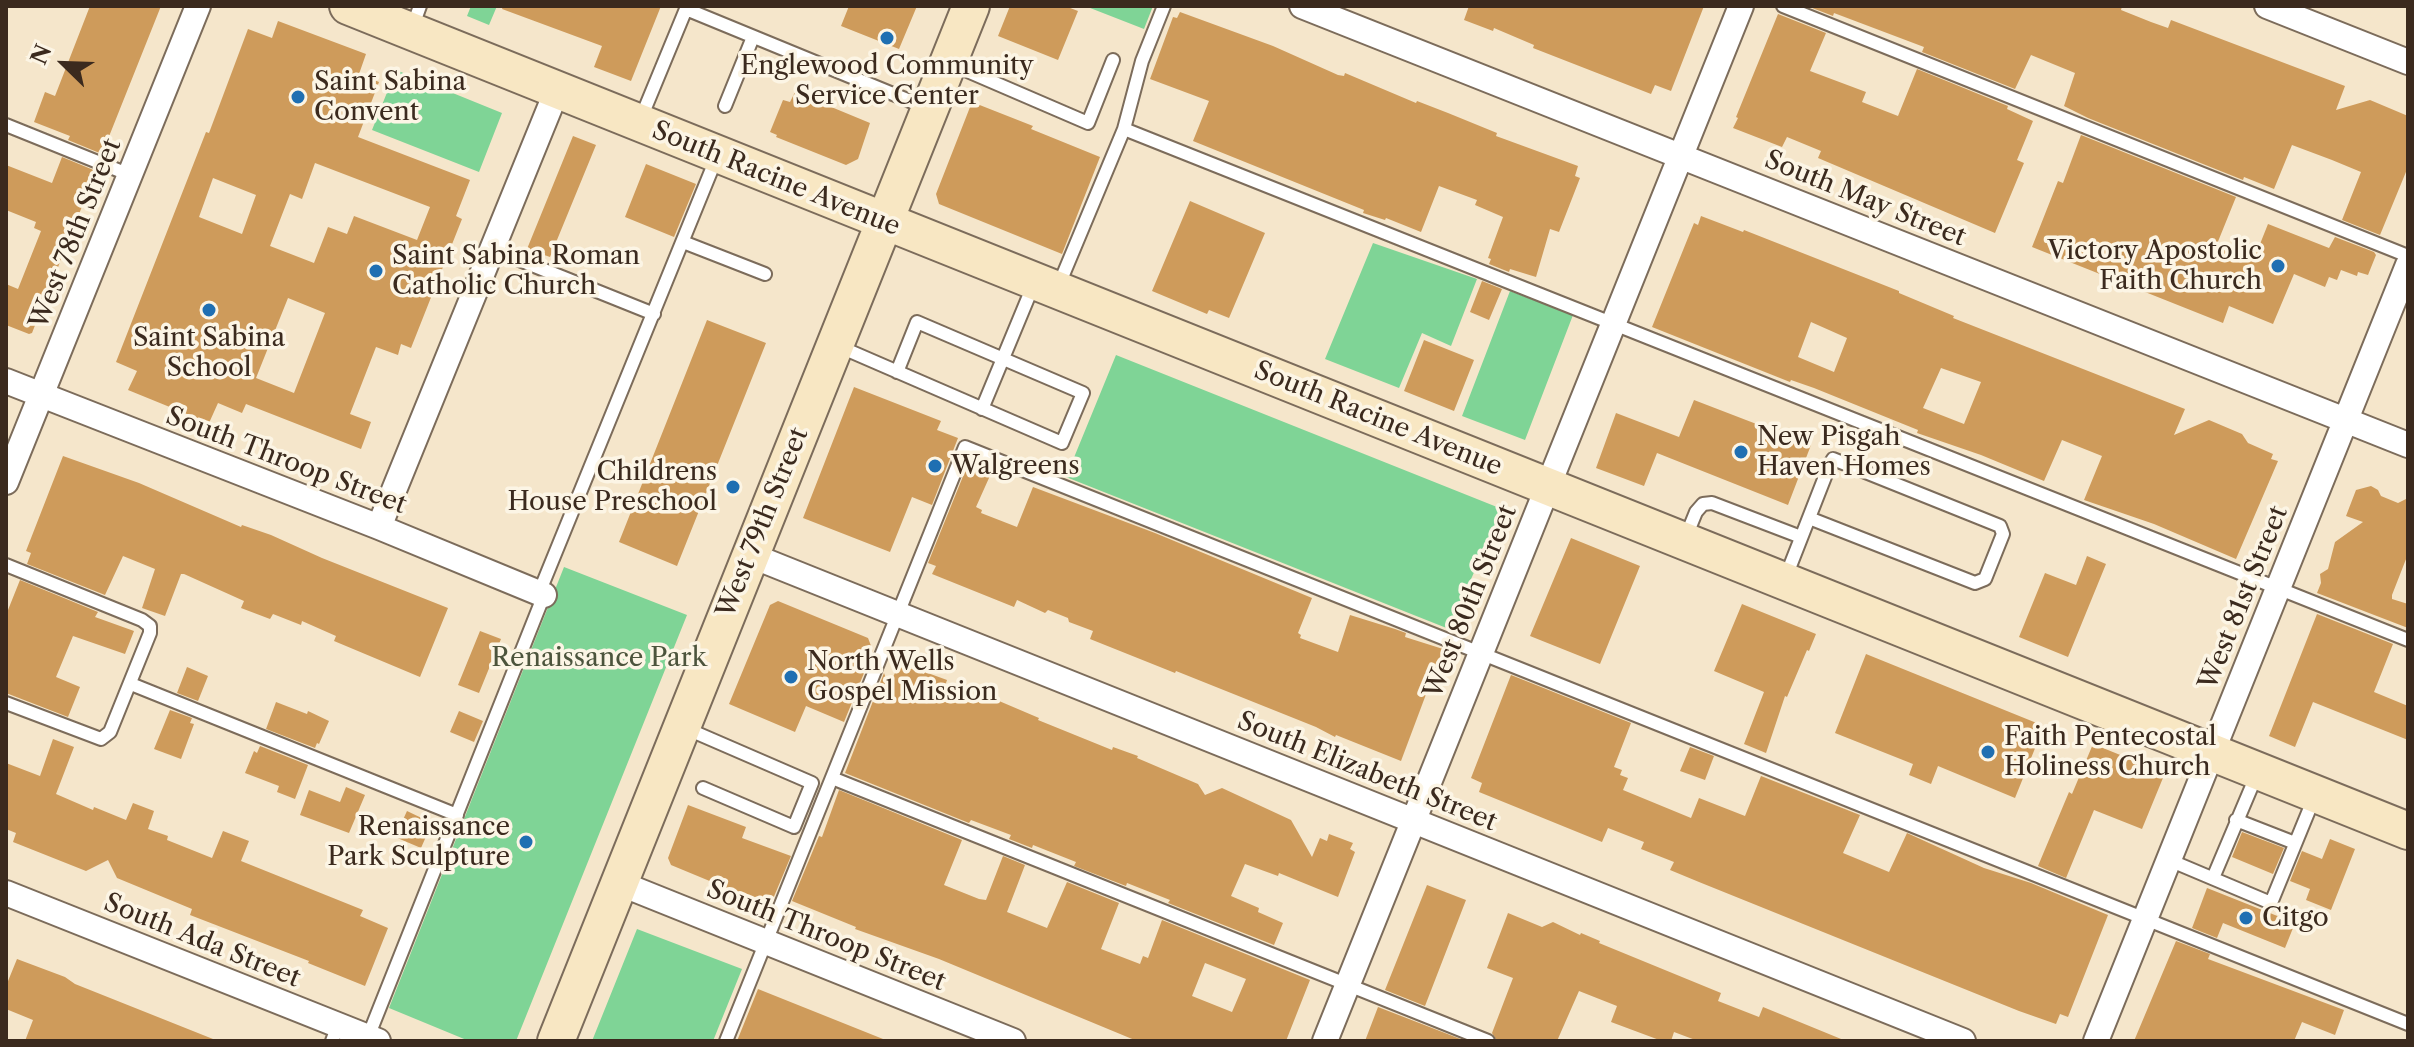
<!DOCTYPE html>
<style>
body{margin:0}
#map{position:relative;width:2414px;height:1047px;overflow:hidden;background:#f5e6cb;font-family:"Libre Caslon Text",serif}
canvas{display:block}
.frame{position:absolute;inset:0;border:8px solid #3b2a1e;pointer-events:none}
.north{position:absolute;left:24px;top:24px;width:80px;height:80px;-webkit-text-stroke:6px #fcf5e5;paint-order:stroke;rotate:293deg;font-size:22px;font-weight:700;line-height:32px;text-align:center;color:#3b2a1e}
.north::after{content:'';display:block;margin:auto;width:28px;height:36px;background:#3b2a1e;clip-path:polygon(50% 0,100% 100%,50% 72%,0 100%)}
</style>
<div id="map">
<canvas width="2414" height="1047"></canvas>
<div class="frame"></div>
<div class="north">N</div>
</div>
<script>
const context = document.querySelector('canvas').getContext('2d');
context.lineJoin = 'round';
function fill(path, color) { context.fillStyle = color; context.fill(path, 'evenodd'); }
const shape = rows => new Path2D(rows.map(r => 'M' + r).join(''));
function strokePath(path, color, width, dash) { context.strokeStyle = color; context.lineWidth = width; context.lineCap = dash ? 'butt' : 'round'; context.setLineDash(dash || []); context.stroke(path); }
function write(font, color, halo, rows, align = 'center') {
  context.font = font + ' "Libre Caslon Text",serif'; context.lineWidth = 7; context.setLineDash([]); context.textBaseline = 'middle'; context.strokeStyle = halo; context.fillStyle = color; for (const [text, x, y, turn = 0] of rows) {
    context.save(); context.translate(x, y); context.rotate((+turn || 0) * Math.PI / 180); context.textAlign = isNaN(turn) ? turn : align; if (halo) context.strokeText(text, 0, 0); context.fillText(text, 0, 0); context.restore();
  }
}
fill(shape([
 [471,6,497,6,489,25,467,16],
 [1085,6,1153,6,1144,29],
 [396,70,502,113,479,172,372,130],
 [1373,243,1477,279,1451,346,1422,333,1399,388,1325,359],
 [1510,291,1573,315,1525,440,1462,416],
 [1116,355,1502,509,1449,629,1066,477],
 [564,567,687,615,516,1041,469,1041,389,1008],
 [637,929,742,969,713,1041,592,1041]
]), '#7fd496');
fill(shape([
 [90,6,161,6,102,154,68,140,70,136,34,122,45,92,55,96],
 [503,6,661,6,631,81,594,67,602,46,502,9],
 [849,6,917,6,899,49,841,26],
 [1010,6,1065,6,1078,11,1058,60,998,36],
 [1469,6,1704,6,1671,91,1655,85,1651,94,1533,48,1534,45,1494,28,1493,31,1464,20],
 [1807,6,2122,6,2121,10,2151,22,2168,28,2171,20,2345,86,2336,110,2370,100,2408,116,2408,167,2380,235,2342,220,2361,172,2332,160,2292,145,2274,189,2244,177,2243,180,2088,118,2064,106,2075,73,2031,55,2015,89,1922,52,1924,47,1834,13,1833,16],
 [1180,12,1273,46,1338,75,1344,76,1345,73,1416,103,1417,101,1448,113,1497,133,1496,136,1578,166,1575,176,1580,178,1559,232,1550,229,1536,277,1510,269,1509,272,1489,264,1491,259,1488,258,1503,217,1475,205,1477,200,1439,186,1421,232,1386,218,1385,220,1363,213,1364,210,1193,141,1209,101,1150,79,1173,17,1177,18],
 [1778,14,1826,33,1810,71,1866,92,1862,102,1898,116,1917,69,2008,106,2007,109,2033,121,2017,160,2024,163,1995,233,1818,158,1821,151,1787,137,1782,147,1733,128,1738,118,1736,117],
 [278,21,366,54,359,74,379,82,358,137,470,180,456,216,462,219,411,348,401,344,398,355,376,347,350,414,371,422,361,449,246,404,242,413,218,403,209,423,128,390,137,371,116,362,206,132,209,133,248,29,272,38],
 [315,163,430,207,417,240,354,216,347,234,328,227,314,263,270,246,290,194,302,199],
 [213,178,256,195,242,234,199,217],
 [288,298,325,313,294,393,256,378],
 [795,92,870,123,858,159,846,165,776,137,777,135,770,132,783,100,790,102],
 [972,102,1033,126,1031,129,1100,157,1062,254,939,204,936,194],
 [2081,135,2236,197,2217,244,2254,259,2268,224,2329,248,2335,237,2374,252,2376,255,2368,275,2358,272,2357,276,2341,270,2337,280,2329,277,2325,287,2294,274,2273,324,2229,306,2223,323,2032,247,2058,181,2063,183],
 [573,136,596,145,550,257,527,249],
 [62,157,96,171,32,333,29,334,6,325,6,284,18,289,41,231,34,228,36,222,6,210,6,165,52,183],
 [646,164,696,184,674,237,625,217],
 [1190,201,1265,233,1229,318,1209,310,1207,314,1152,291],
 [1701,216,1743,232,1744,230,1899,291,1899,293,1954,316,1953,318,2185,409,2174,435,2209,420,2242,434,2248,443,2273,454,2271,459,2278,461,2236,559,2154,524,2084,500,2102,456,2062,440,2044,481,1981,455,1917,433,1918,430,1814,388,1791,380,1790,382,1652,327,1694,223,1698,225],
 [1811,322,1847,338,1834,372,1798,357],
 [1941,368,1981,382,1964,424,1923,408],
 [1482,281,1502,289,1489,320,1470,312],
 [707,320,766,343,677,566,619,542],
 [1424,340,1474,360,1454,411,1404,391],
 [854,387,941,421,937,430,958,438,932,505,912,497,890,552,803,518],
 [1694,400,1811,445,1788,505,1657,453,1644,486,1596,468,1616,413,1679,437],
 [63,456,139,483,241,527,242,525,271,535,322,558,448,608,420,677,334,641,336,636,302,621,301,625,273,614,270,619,241,608,244,601,184,574,181,574,165,616,142,608,155,569,123,556,105,595,27,564,31,553,26,551],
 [970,459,993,469,976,507,982,510,981,513,1017,527,1033,487,1155,533,1312,598,1298,633,1301,635,1300,638,1338,652,1350,615,1395,629,1406,633,1405,637,1443,649,1401,761,1336,735,1335,737,1316,727,1176,671,1175,673,1090,639,1093,631,1069,622,1068,618,1048,610,1045,613,1017,600,1014,607,932,574,936,566,928,563],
 [2371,486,2378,490,2381,496,2398,503,2408,498,2408,554,2392,595,2392,599,2408,604,2408,628,2317,593,2321,583,2320,574,2328,569,2335,542,2363,522,2346,516,2356,490],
 [1571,538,1640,566,1600,664,1530,636],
 [2087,556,2106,564,2068,657,2019,637,2045,573,2076,585],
 [20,580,98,612,95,617,134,631,125,654,73,636,56,677,80,687,68,717,6,693,6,615],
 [778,601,868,638,873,651,844,722,806,706,795,732,729,704,770,605],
 [1742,604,1816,634,1809,651,1807,650,1787,697,1785,696,1766,753,1744,744,1764,692,1714,671],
 [2317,614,2393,644,2374,692,2408,706,2408,740,2313,702,2295,747,2269,736],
 [480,631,501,639,479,693,458,685],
 [1866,654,2044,726,2015,798,1938,766,1931,784,1909,775,1913,764,1835,733],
 [899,664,924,674,925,672,947,680,945,686,982,703,985,695,1039,718,1038,720,1112,750,1113,747,1138,756,1137,758,1198,784,1205,795,1222,788,1291,820,1312,857,1320,838,1327,841,1329,834,1353,843,1350,849,1355,852,1338,897,1279,873,1278,876,1245,864,1231,896,1259,908,1258,912,1283,923,1274,945,1168,903,1170,900,1127,883,1126,886,1074,866,1076,862,1033,845,1032,848,1009,839,1011,835,971,820,969,823,845,773,884,673,889,686],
 [187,667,208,676,198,701,177,693],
 [1511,675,1631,723,1614,767,1622,770,1620,775,1628,778,1623,790,1691,818,1699,798,1745,816,1761,776,1860,815,1843,853,1889,872,1907,833,1984,868,2031,883,2108,915,2068,1017,2060,1014,2056,1024,2019,1011,1699,882,1670,870,1674,862,1641,849,1644,842,1608,828,1602,842,1479,792,1482,783,1471,778],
 [276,702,307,714,308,711,329,721,319,744,317,743,315,748,266,729],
 [170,710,192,718,190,723,194,724,181,759,154,749],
 [459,711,483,721,474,742,450,732],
 [53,739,74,747,56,794,93,810,94,807,126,820,133,803,154,811,148,829,168,836,167,840,212,858,223,831,249,841,241,861,363,910,360,916,388,928,365,986,308,963,309,961,190,915,192,909,117,878,108,860,86,871,13,842,16,833,6,829,6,763,40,776],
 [2093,744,2165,773,2142,829,2094,810,2066,878,2038,866,2069,792,2072,794],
 [260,746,308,765,295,799,277,792,279,786,245,773,254,751,257,753],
 [1690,747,1714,756,1705,780,1680,771],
 [346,787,365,795,349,833,300,815,309,790,340,802],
 [839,790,962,840,944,885,979,899,986,900,1003,856,1025,865,1007,912,1047,928,1067,882,1119,903,1101,949,1140,964,1143,956,1148,958,1162,920,1310,980,1286,1041,1137,1041,939,959,855,929,856,927,792,901,819,836,822,837],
 [1205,963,1246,979,1232,1012,1192,996],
 [688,805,746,827,742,838,791,856,770,906,671,865,668,858],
 [407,811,432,823,421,848,395,837],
 [2242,832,2284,848,2273,874,2232,857],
 [2330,839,2355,849,2331,910,2306,900,2310,889,2290,881,2302,851,2322,859],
 [1427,885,1466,900,1425,1006,1385,990],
 [2207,888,2295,923,2285,948,2223,923,2217,938,2192,928],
 [1508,913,1542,927,1553,922,1580,935,1581,933,1600,941,1599,943,1721,993,1718,1001,1759,1017,1763,1007,1846,1041,1698,1041,1674,1032,1671,1041,1662,1041,1611,1022,1617,1006,1579,991,1557,1041,1497,1041,1492,1033,1513,978,1487,968],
 [2176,941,2210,954,2208,959,2344,1010,2335,1035,2302,1022,2294,1041,2134,1041],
 [17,959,65,977,75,984,218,1041,25,1041,33,1020,6,1009,6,986],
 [758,989,883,1039,883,1041,737,1041],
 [1378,1007,1463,1040,1462,1041,1365,1041]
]), '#ce9b5b');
const lane = shape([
 [1783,6,2408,256],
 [412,28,420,6],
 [951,64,1088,123,1113,60],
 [725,106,753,37],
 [641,118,686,9,927,108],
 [6,125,130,175],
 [1124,129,2408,640],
 [683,242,765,274],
 [492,249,654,314],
 [1058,287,1124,129,1142,61,1164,6],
 [838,346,1062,443,1083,393,917,322,897,372],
 [982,409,1033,286],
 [1685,539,1696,512,1703,504,1712,503,1801,537],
 [6,565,142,620,150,626,150,633,110,732,101,739,6,703],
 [1785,579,1830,464,1833,459,2000,526,2003,534,1985,579,1975,583,1809,518],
 [539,593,716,159],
 [131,684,457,815],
 [685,728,812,783,794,827,703,788],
 [832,778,1488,1041],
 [2236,820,2295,843],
 [2169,860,2271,903,2314,798],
 [2213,878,2257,774],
 [368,1037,544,595],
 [332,1041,338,1025],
 [726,1041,965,447,2408,1024]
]);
const street = shape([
 [1302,6,2408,445],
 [2267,6,2408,62],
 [6,381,379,527,544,595],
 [6,482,198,6],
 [379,527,557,90],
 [750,555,1963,1041],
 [619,883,1013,1041],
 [6,893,378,1041],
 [1325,1041,1741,6],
 [2096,1041,2408,265]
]);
const secondary = shape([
 [348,6,2408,831],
 [556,1041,971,6]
]);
strokePath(lane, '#7c6c5b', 16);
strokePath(street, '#7c6c5b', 28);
strokePath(secondary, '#7c6c5b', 40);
strokePath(lane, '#fff', 12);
strokePath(street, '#fff', 24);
strokePath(secondary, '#f8e7c3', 36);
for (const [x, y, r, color] of [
 [887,38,8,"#1f6fb2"],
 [298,97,8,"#1f6fb2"],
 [2278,266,8,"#1f6fb2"],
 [376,271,8,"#1f6fb2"],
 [209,310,8,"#1f6fb2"],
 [1741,452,8,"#1f6fb2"],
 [935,466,8,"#1f6fb2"],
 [733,487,8,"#1f6fb2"],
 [791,677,8,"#1f6fb2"],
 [1988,752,8,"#1f6fb2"],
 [526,842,8,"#1f6fb2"],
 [2246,918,8,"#1f6fb2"]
]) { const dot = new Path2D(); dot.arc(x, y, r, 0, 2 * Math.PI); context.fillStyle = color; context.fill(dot); strokePath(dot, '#fcf5e5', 3); }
write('26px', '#3b2a1e', '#fcf5e5', [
 ["Englewood Community",887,66,"center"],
 ["Service Center",887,96,"center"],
 ["Saint Sabina",314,82],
 ["Convent",314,112],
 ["Victory Apostolic",2262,251,"right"],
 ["Faith Church",2262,281,"right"],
 ["Saint Sabina Roman",392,256],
 ["Catholic Church",392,286],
 ["Saint Sabina",209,338,"center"],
 ["School",209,368,"center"],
 ["New Pisgah",1757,437],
 ["Haven Homes",1757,467],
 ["Walgreens",951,466],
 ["Childrens",717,472,"right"],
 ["House Preschool",717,502,"right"],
 ["North Wells",807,662],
 ["Gospel Mission",807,692],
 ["Faith Pentecostal",2004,737],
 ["Holiness Church",2004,767],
 ["Renaissance",510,827,"right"],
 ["Park Sculpture",510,857,"right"],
 ["Citgo",2262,918]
], 'left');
write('26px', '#3b2a1e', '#fcf5e5', [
 ["South Racine Avenue",776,179,22],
 ["South May Street",1865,199,22],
 ["West 78th Street",76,234,-68],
 ["South Racine Avenue",1378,419,22],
 ["South Throop Street",286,461,21],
 ["West 79th Street",763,523,-68],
 ["West 81st Street",2244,598,-68],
 ["West 80th Street",1471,602,-68],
 ["South Elizabeth Street",1367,772,22],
 ["South Throop Street",826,936,22],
 ["South Ada Street",202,941,22]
]);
write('26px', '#4c543c', '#fcf5e5', [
 ["Renaissance Park",599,658]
]);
</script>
